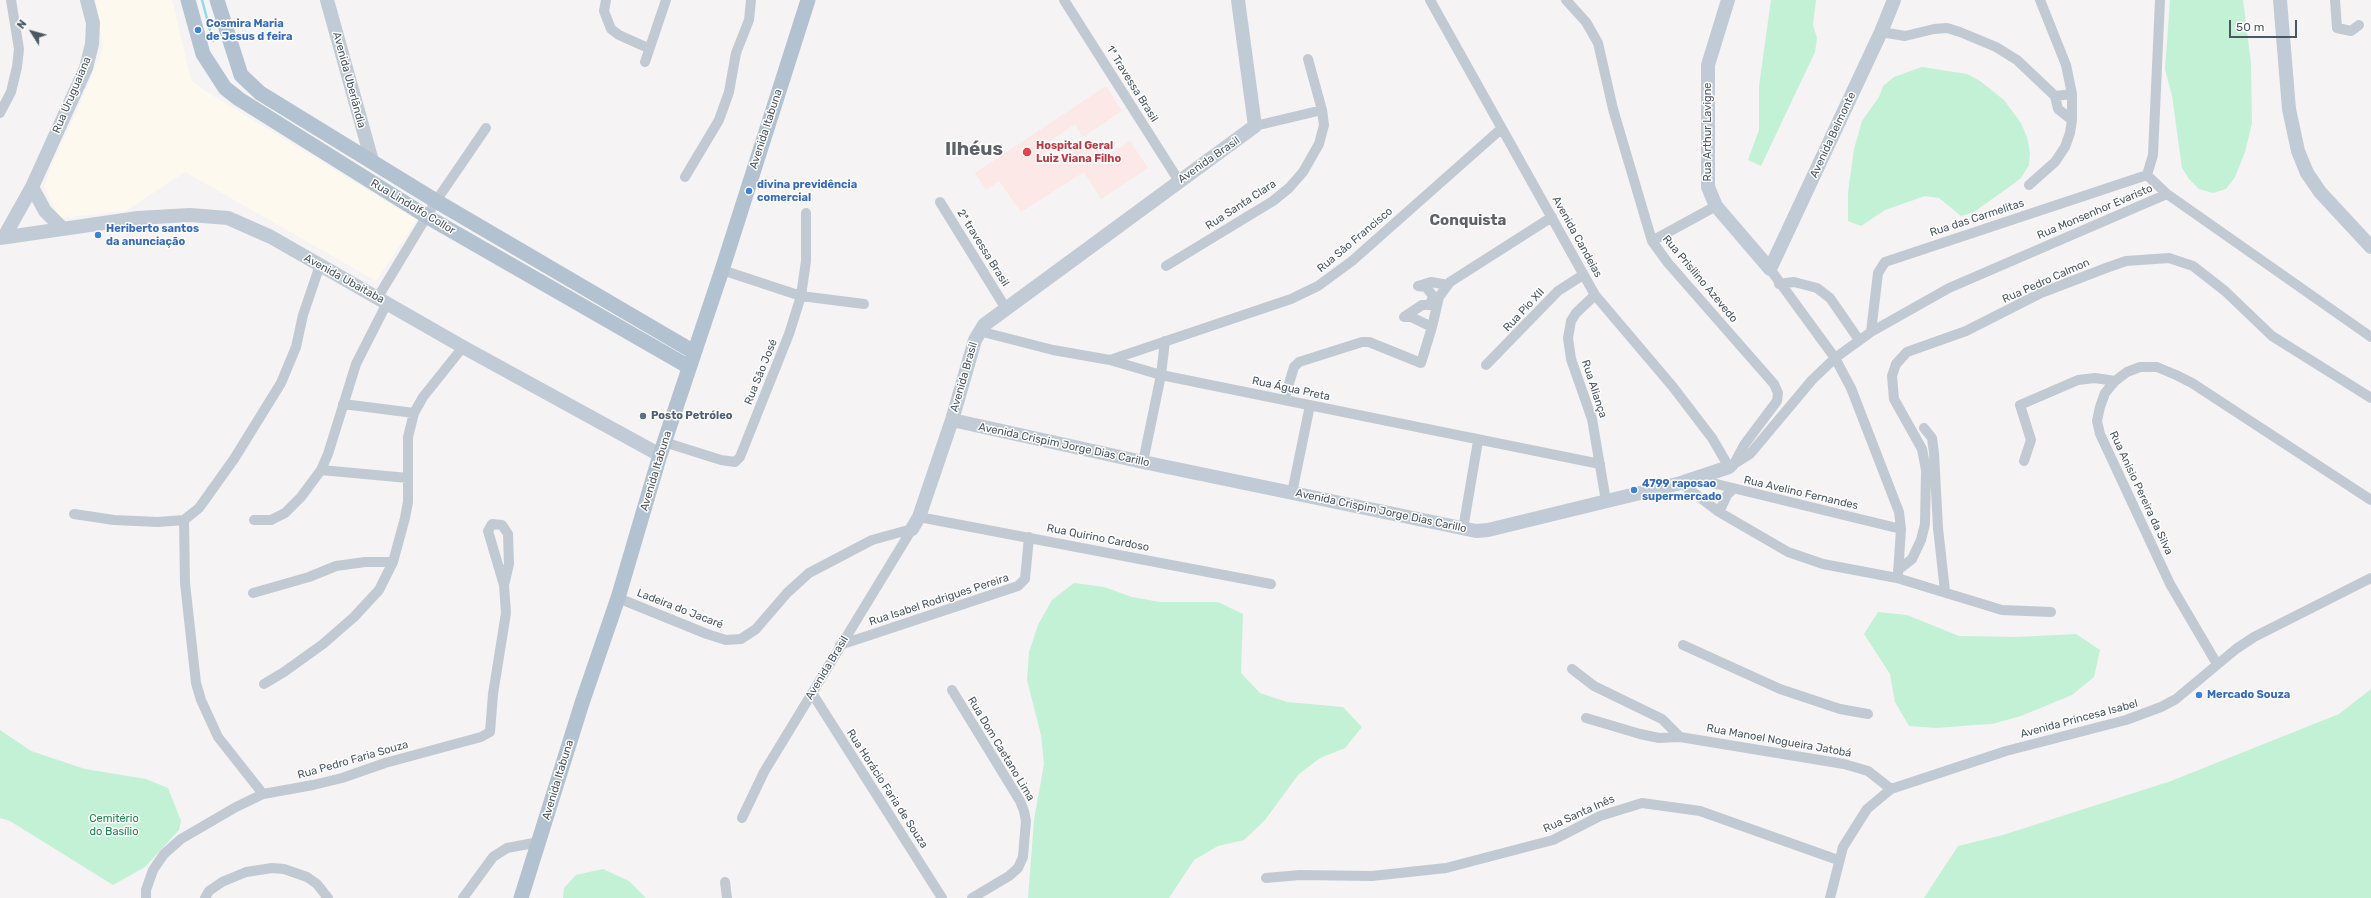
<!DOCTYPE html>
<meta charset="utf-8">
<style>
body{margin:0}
#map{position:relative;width:2371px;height:898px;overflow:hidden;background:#f5f3f3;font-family:Rubik,sans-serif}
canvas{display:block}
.north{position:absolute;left:12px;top:12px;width:40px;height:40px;-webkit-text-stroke:3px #fff;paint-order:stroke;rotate:307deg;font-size:11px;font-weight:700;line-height:16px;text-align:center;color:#4a5661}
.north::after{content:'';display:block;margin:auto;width:14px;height:18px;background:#4a5661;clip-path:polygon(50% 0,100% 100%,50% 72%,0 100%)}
.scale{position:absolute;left:2229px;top:20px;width:68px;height:18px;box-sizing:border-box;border:2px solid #4a5661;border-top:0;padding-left:5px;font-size:12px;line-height:14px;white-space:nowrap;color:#4a5661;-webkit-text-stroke:3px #fff;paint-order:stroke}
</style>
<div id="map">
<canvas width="2371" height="898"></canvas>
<div class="north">N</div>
<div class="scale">50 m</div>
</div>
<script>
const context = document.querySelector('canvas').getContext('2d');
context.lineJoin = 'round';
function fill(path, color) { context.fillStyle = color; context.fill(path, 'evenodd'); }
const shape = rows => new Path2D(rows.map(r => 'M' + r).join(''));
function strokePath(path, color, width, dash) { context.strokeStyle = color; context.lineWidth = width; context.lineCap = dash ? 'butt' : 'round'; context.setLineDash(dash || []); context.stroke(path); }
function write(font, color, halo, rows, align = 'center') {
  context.font = font + ' Rubik,sans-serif'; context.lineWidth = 3; context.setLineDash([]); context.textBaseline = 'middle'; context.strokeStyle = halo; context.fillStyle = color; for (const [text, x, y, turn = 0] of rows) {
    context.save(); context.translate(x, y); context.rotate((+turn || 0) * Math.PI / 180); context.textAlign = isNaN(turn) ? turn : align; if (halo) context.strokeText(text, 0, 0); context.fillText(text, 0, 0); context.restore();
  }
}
fill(shape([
 [95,0,172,0,191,80,207,92,417,220,376,281,185,172,126,211,60,218,44,187,51,166,77,111,103,48]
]), '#fdf9ef');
fill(shape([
 [1106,86,1122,111,1083,137,1075,124,1043,146,1053,163,1090,139,1103,158,1130,141,1148,168,1101,199,1084,172,1021,212,999,181,986,190,975,173]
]), '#fce8e6');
fill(shape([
 [1771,0,1816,0,1813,25,1817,38,1815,52,1761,166,1748,160,1759,130,1759,86],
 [2170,0,2243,0,2251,63,2252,123,2245,152,2235,177,2226,189,2213,193,2199,189,2189,179,2182,168,2172,96,2165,69],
 [1922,67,1967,74,1980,81,2004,100,2021,123,2027,137,2030,152,2029,165,2021,178,2009,187,1974,212,1961,216,1939,198,1925,196,1885,210,1861,226,1848,221,1848,192,1854,149,1862,121,1879,97,1883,86,1894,77],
 [1074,583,1104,587,1132,597,1160,602,1218,602,1243,614,1241,673,1260,693,1287,702,1343,707,1362,727,1345,748,1320,758,1298,775,1265,820,1244,840,1218,846,1194,860,1169,898,1028,898,1034,820,1044,764,1041,735,1027,680,1029,652,1038,625,1052,600],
 [1878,612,1907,615,1959,636,2017,637,2076,634,2100,650,2094,677,2072,695,2021,716,1992,724,1974,725,1937,728,1909,726,1895,702,1890,674,1864,634],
 [2371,689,2371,898,1924,898,1958,846,2003,835,2171,781,2339,714],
 [0,730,31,751,85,769,146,779,168,788,181,821,179,830,145,867,113,885,10,821,0,818],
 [603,869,629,881,646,898,563,898,564,888,576,875]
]), '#c3f1d5');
strokePath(shape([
 [202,0,213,41]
]), '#90daee', 2.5);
strokePath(shape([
 [606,0,604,11,611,29,619,35,648,48],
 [1064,0,1179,181],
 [1430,0,1595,295,1673,387,1712,438,1729,467,1750,454,1812,380,1835,358,1871,332,1949,288,2167,194,2371,337],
 [1566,0,1586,22,1598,43,1613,109,1652,241,1668,263,1774,384,1778,393,1777,401,1744,445,1733,466],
 [2160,0,2153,155,2147,175,2167,194],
 [2335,0,2337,28,2351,31,2359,25],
 [1881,32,1905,36,1934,29,1947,28,1960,32,1996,47,2017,60,2055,96,2072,94],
 [645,62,666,0],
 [2055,96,2058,109,2072,120],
 [0,113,11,92,17,67,19,49,11,0],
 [1255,126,1322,110],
 [685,177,719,120,729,92,736,53,749,20,751,0],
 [2029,185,2055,162,2065,147,2070,133,2072,120,2072,94,2066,65,2040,0],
 [940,202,1005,307],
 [1652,241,1716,206],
 [1166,266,1273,201,1289,188,1303,172,1319,144,1324,125,1322,110,1308,59],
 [1770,269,1835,358,1851,388,1899,512,1901,529,1898,574],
 [722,270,801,296,864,304],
 [1779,284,1794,282,1817,288,1830,298,1859,340],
 [1595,295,1576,313,1571,321,1568,338,1571,359,1592,419,1606,501],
 [378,297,436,201,486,128],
 [1432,327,1439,297,1450,282,1552,217],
 [979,331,1053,350,1110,360,1161,375,1600,464],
 [1871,332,1878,273,1885,262,2147,175],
 [1110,360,1291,299,1318,286,1352,261,1501,129],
 [1486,365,1558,291,1583,275],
 [1284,400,1294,367,1299,362,1362,342,1369,342,1421,363,1432,327,1411,317,1404,317,1422,305,1430,305,1433,296,1426,287,1418,286,1431,282,1448,285],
 [343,404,414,413],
 [1924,428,1932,438,1934,453,1938,528,1945,591],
 [664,442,721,460,735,462,740,457,789,334,801,296,806,261,806,213],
 [2024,461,2031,440,2020,405,2078,380,2095,378,2115,381],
 [1143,462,1161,375,1165,341],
 [321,470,408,478],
 [1696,479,1901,529],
 [1681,483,1719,512,1788,552,1823,564,1897,578,2002,610,2051,612],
 [1292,493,1310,405],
 [1719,512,1727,495,1733,489],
 [74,514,114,520,158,522,184,520],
 [919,517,1271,584],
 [254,520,271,520,285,513,301,497,321,470,328,454,356,364,387,303],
 [1463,529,1478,441],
 [1898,570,1912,559,1921,540,1925,524,1926,470,1922,449,1894,399,1892,376,1896,364,1907,352,1966,331,2041,293,2106,268,2126,261,2169,258,2193,266,2225,291,2272,336,2371,398],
 [253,593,309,577,336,566,365,562,393,562],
 [618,598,707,634,726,640,741,639,756,629,787,593,809,573,872,540,912,529],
 [840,645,1018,586,1025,579,1029,537],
 [1683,645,1780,689,1840,709,1868,714],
 [2217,664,2170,584,2100,434,2097,421,2100,407,2105,393,2115,381,2127,372,2140,367,2157,367,2176,375,2192,383,2371,500],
 [1572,669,1594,686,1662,719,1680,737],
 [264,684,284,672,323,644,354,617,379,590,393,562,405,518,408,502,408,437,414,413,423,397,463,347],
 [952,690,1020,801,1024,811,1026,821,1023,857,1018,868,1009,876,972,898],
 [812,693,942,898],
 [1586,718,1640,734,1659,738,1680,737,1844,764,1868,771,1891,789],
 [263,794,218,737,201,700,196,683,185,583,184,520,199,508,234,459,281,383,296,347,303,315,320,265],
 [742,818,764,772,912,529],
 [1300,875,1372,876,1446,868,1553,840,1600,816,1642,803,1700,811,1838,860],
 [1266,878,1300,875],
 [725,882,727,898],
 [146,898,146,890,153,870,164,854,181,839,236,807,263,794,313,785,342,778,385,763,481,737,490,732,493,694,506,613,504,585,488,531,492,524,502,525,508,534,509,564,504,585],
 [205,898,209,891,222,882,246,872,272,868,284,869,307,877,317,884,328,898],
 [463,898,493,857,507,848,539,842],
 [1830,898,1843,847,1867,809,1891,789,2006,751,2126,720,2161,707,2176,699,2236,649,2254,637,2371,578]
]), '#c1cad2', 10);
strokePath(shape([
 [327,0,372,161],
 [1728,0,1708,65,1708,187,1716,206,1770,269,1881,32,1894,0],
 [2280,0,2289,109,2298,151,2307,173,2320,192,2371,247],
 [32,187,45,211,63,229],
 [4,237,32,187,86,68,92,44,93,23,87,0],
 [0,238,138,218,190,215,228,218,271,237,463,347,660,455],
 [952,420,1143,462,1476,531,1488,530,1681,483,1729,467],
 [912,529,919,517,952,420,975,340,984,325,1255,126,1238,0]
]), '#c1cbd6', 14);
strokePath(shape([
 [188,0,203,54,225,88,239,99,426,216,689,367],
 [217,0,241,75,260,93,436,201,694,352],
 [521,898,582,703,618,598,660,455,722,270,808,0]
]), '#b3c2d1', 15);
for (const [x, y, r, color] of [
 [198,30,4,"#3f7fe0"],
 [1027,152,5,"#e0444e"],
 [749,191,4,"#3f7fe0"],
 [98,235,4,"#3f7fe0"],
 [643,416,4,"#5c6f8a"],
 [1634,490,4,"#3f7fe0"],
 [2199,695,4,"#3f7fe0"]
]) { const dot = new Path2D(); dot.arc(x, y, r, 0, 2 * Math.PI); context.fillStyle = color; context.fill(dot); strokePath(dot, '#fff', 1.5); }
write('bold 11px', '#366cbe', '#fff', [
 ["Cosmira Maria",206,24],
 ["de Jesus d feira",206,37],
 ["divina previdência",757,185],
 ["comercial",757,198],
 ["Heriberto santos",106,229],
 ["da anunciação",106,242],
 ["4799 raposao",1642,484],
 ["supermercado",1642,497],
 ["Mercado Souza",2207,695]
], 'left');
write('11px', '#4a5661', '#fff', [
 ["Avenida Uberlândia",349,80,75],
 ["1ª Travessa Brasil",1132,84,58],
 ["Rua Uruguaiana",72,95,-67],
 ["Avenida Itabuna",766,129,-72],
 ["Rua Arthur Lavigne",1708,132,-90],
 ["Avenida Belmonte",1833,135,-65],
 ["Avenida Brasil",1209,160,-35],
 ["Rua Santa Clara",1241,205,-33],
 ["Rua Lindolfo Collor",413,207,31],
 ["Rua Monsenhor Evaristo",2095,212,-23],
 ["Rua das Carmelitas",1977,218,-18],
 ["Avenida Candeias",1577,237,61],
 ["Rua São Francisco",1355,240,-40],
 ["2ª travessa Brasil",983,248,58],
 ["Avenida Ubaitaba",344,279,29],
 ["Rua Prisilino Azevedo",1700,279,50],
 ["Rua Pedro Calmon",2046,281,-24],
 ["Rua Pio XII",1524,310,-47],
 ["Rua São José",761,372,-68],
 ["Avenida Brasil",964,377,-74],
 ["Rua Água Preta",1291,389,12],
 ["Rua Aliança",1594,389,72],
 ["Avenida Crispim Jorge Dias Carillo",1064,445,12],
 ["Avenida Itabuna",656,471,-73],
 ["Rua Avelino Fernandes",1801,493,13],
 ["Rua Anisio Pereira da Silva",2141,493,65],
 ["Avenida Crispim Jorge Dias Carillo",1381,511,12],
 ["Rua Quirino Cardoso",1098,538,11],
 ["Rua Isabel Rodrigues Pereira",939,600,-18],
 ["Ladeira do Jacaré",680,609,21],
 ["Avenida Brasil",827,668,-59],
 ["Avenida Princesa Isabel",2079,719,-15],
 ["Rua Manoel Nogueira Jatobá",1779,741,10],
 ["Rua Dom Caetano Lima",1001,749,59],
 ["Rua Pedro Faria Souza",353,760,-16],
 ["Avenida Itabuna",558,780,-73],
 ["Rua Horácio Faria de Souza",887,789,57],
 ["Rua Santa Inês",1579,814,-24]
]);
write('bold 11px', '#be3a42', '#fff', [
 ["Hospital Geral",1036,146],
 ["Luiz Viana Filho",1036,159]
], 'left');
write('bold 11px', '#4e5e75', '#fff', [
 ["Posto Petróleo",651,416]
], 'left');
write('11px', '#17864f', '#fff', [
 ["Cemitério",114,819],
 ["do Basílio",114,832]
]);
write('bold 15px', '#5f6368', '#fff', [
 ["Conquista",1468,221]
]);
write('bold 19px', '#5f6368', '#fff', [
 ["Ilhéus",974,150]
]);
</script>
